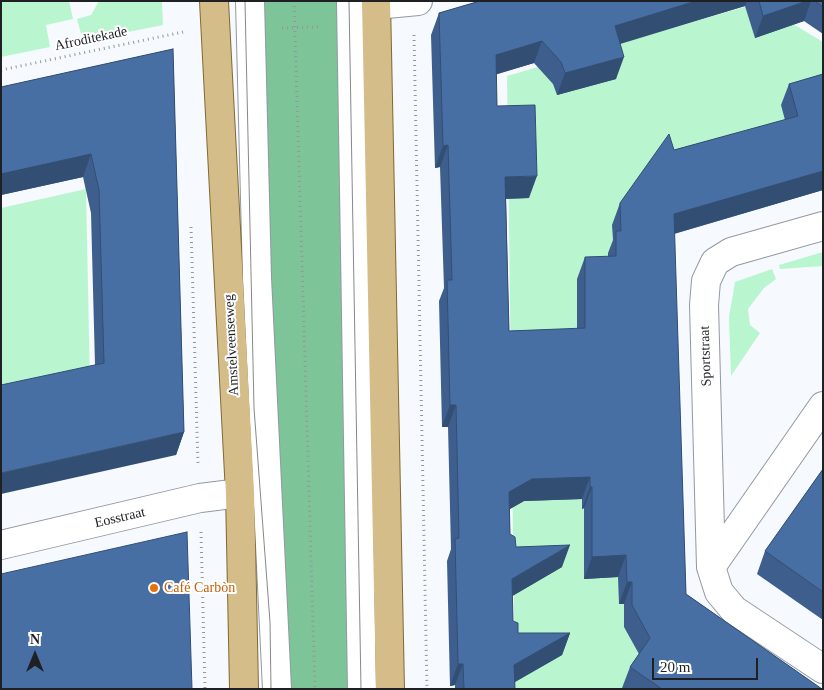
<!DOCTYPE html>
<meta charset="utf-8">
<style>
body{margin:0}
#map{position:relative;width:824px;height:690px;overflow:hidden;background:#f6f9fd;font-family:Georgia,serif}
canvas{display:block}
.frame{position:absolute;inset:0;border:2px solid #1e2024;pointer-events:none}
.north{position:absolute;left:10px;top:630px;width:50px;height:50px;-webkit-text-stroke:4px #fff;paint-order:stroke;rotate:0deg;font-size:14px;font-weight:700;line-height:20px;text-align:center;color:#1e2024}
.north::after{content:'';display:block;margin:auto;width:18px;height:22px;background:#1e2024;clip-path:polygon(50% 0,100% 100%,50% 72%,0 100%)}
.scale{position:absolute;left:652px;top:658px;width:106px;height:22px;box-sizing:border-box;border:2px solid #1e2024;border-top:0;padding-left:6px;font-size:15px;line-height:18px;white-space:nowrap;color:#1e2024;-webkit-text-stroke:4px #fff;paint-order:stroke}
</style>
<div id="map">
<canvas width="824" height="690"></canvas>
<div class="frame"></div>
<div class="north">N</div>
<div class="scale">20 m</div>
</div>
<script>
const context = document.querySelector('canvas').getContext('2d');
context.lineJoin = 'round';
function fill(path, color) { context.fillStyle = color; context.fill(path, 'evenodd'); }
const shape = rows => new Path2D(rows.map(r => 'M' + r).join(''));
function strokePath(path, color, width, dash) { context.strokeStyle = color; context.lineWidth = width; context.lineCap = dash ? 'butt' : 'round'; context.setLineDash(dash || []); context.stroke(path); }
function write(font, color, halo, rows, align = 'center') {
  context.font = font + ' Georgia,serif'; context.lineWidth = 4; context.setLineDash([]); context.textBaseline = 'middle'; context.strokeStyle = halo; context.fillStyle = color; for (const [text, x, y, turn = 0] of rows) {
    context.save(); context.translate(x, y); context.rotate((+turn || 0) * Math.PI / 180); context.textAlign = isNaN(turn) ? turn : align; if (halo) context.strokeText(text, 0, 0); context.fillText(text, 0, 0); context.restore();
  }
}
fill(shape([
 [1,1,69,1,73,19,46,25,50,47,1,57],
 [99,1,162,1,163,25,83,41,77,19,91,15],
 [758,3,823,42,823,125,614,225,632,642,699,689,515,689,507,76],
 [86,189,90,388,1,403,1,208],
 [823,252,823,266,780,269,779,265],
 [772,269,776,279,764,288,748,309,750,325,760,333,731,376,729,317,735,282]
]), '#b9f6d0');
fill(shape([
 [255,1,340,1,356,689,281,689]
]), '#7dc499');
const minor = shape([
 [250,1,257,278,277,689],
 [351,1,362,689],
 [376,5,418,1],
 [823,226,731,252,715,262,706,281,704,305,711,567,719,592,734,610,823,669],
 [1,545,200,498,240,493],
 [711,567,823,406]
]);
const major = shape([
 [214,1,240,493,244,689],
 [376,1,390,689]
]);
strokePath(minor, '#9299a2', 30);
strokePath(major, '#816932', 30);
strokePath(shape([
 [294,1,315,689],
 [282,28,320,27],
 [414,35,427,689],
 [1,70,183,32],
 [191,227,198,465],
 [201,532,205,689]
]), '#95979b', 3, [1, 4]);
strokePath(minor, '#fff', 28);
strokePath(major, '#d4bd88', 28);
strokePath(shape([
 [245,1,254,408,270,622,271,689],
 [349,1,361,689]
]), '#86888c', 1);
fill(shape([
 [480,1,823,1,823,34,804,21,755,38,745,6,620,43,616,79,557,95,553,84,534,63,496,74,497,106,529,198,506,199,509,331,577,329,577,279,585,257,608,257,608,253,613,240,612,225,620,203,674,150,785,120,781,105,789,84,823,74,823,190,674,234,686,594,822,689,622,688,630,667,639,654,624,627,624,604,619,604,618,577,584,579,584,508,582,509,582,499,524,501,510,509,510,534,516,547,562,567,512,596,513,621,518,633,570,633,562,655,515,682,515,689,455,689,455,685,450,686,447,561,451,549,448,427,442,427,439,301,444,288,440,167,435,168,431,35,439,13],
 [173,49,184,432,176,455,95,365,91,213,83,177,1,195,1,87],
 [823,469,823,620,757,574,765,551]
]), '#3e5f8d');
fill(shape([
 [696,1,747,1,745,6,607,48,615,26],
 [807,1,811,1,804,21,755,38,763,16],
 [542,41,534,63,488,77,496,55],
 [624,57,616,79,557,95,565,73],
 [448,145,440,167,435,168,443,146],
 [91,154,83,177,1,195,1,174],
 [823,171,823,190,666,236,674,214],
 [537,176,529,198,497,199,505,177],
 [450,405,456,405,448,427,442,427],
 [184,432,176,455,1,494,1,473],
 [590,477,582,499,524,501,501,514,509,492,532,479],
 [590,487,592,487,584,508,582,509],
 [570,545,562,567,504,601,512,579],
 [626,555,618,577,584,579,592,557],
 [627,582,632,582,624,604,619,604],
 [570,633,562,655,506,687,514,665],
 [458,664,463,664,455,685,450,686]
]), '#324e73');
const building = shape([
 [480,1,696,1,615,26,624,57,565,73,561,62,542,41,496,55,497,106,535,105,537,176,505,177,509,331,585,328,585,257,616,256,616,231,621,231,620,203,669,134,674,150,798,116,789,84,823,74,823,171,674,214,686,594,822,689,662,689,630,667,650,638,632,605,632,582,627,582,626,555,592,557,592,487,590,487,590,477,532,479,509,492,510,534,515,537,516,547,570,545,512,579,513,621,518,623,518,633,570,633,514,665,515,689,464,689,463,664,458,664,455,539,459,538,456,405,450,405,447,280,452,280,448,145,443,146,439,13,480,1],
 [759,1,807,1,763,16,759,1],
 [815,1,823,1,823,7,815,1],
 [173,49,184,432,1,473,1,385,104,363,99,190,91,154,1,174,1,87,173,49],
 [823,469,823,592,765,551,823,469],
 [187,532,192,689,1,689,1,574,187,532]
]);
fill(building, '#486fa4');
strokePath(building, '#324e73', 1);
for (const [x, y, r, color] of [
 [154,588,5,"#e8710a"]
]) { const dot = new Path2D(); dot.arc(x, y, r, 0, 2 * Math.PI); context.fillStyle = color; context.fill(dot); strokePath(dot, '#fff', 2); }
write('14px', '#1e2024', '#fff', [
 ["Afroditekade",91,39,-12],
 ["Amstelveenseweg",232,345,-93],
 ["Sportstraat",706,356,-92],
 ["Eosstraat",120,518,-13]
]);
write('14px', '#c56008', '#fff', [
 ["Café Carbòn",164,588]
], 'left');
</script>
